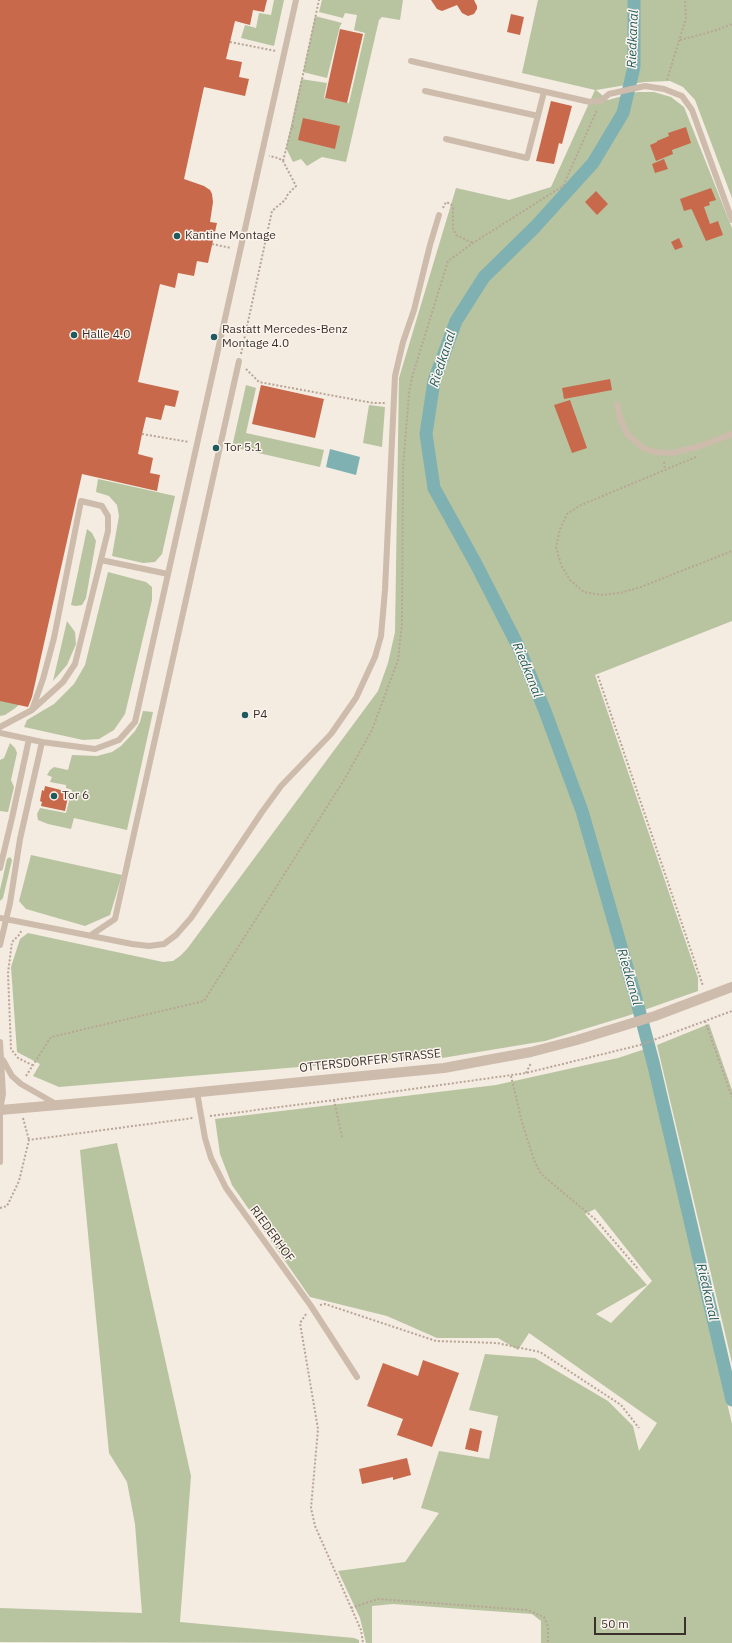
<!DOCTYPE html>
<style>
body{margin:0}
#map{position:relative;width:732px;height:1643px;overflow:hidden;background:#f4ebe1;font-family:"IBM Plex Sans",sans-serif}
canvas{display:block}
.scale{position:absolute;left:594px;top:1617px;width:92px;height:18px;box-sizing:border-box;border:2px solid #3b302b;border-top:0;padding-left:5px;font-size:12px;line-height:14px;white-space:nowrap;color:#3b302b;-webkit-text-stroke:3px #fbf5ee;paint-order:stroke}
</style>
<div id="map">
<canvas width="732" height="1643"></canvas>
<div class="scale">50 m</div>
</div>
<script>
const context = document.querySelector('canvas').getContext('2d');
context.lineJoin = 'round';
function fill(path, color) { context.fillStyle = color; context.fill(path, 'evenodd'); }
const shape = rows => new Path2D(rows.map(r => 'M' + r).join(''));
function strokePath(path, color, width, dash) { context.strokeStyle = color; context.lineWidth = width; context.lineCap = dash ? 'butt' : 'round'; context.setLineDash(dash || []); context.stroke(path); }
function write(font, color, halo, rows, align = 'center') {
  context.font = font + ' "IBM Plex Sans",sans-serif'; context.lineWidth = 3; context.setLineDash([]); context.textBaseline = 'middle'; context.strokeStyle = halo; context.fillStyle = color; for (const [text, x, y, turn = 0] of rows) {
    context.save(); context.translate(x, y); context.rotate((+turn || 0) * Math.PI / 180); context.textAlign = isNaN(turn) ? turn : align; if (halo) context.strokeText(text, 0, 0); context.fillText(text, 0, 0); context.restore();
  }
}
fill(shape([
 [274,0,284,0,274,46,241,38,245,25,256,28,259,13,271,15],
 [322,0,403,0,400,20,382,17,379,20,346,162,322,157,307,166,301,159,293,162,286,148,301,79,327,83,324,98,349,103,365,33,354,30,357,15,345,13,343,18,319,12],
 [538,0,732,0,732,198,695,100,683,87,670,81,644,82,596,90,608,100,637,92,654,92,671,97,684,107,732,228,732,621,595,675,698,978,698,991,627,1016,545,1041,436,1059,383,1060,59,1087,33,1076,40,1064,17,1052,11,967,20,939,28,933,163,962,173,961,180,956,187,949,378,691,388,663,395,632,399,378,456,188,509,200,551,187,595,90,522,73],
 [315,16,342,23,340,26,327,78,303,72],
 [246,385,256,388,246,433,324,450,320,467,232,447],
 [369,405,385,407,382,447,363,443],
 [98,479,175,496,162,554,155,562,143,563,112,556,119,516,117,505,109,496,96,492],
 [87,529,92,533,96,541,86,598,82,605,76,606,71,605],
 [108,572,146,582,152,587,152,600,125,714,114,730,99,739,83,740,24,727,27,720,54,704,74,684,85,665],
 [67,621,75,632,76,644,67,665,53,681],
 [0,699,20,704,14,709,5,715,0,716],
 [143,711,153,712,127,830,74,818,71,829,48,824,38,820,37,814,40,808,66,813,72,790,66,788,66,785,50,782,52,777,47,775,50,770,54,767,68,770,72,755,97,756,112,752,121,746,135,731,140,722],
 [10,743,15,748,17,753,11,780,14,787,8,812,0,811,0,760,4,758],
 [31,855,122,875,110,915,85,926,26,909,19,901],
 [10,857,12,860,3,898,0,901,0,890,7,859],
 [709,1024,732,1090,732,1363,657,1045],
 [645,1049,732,1424,732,1643,541,1643,541,1621,532,1614,393,1604,372,1606,372,1643,366,1643,360,1618,338,1571,405,1562,439,1513,421,1508,439,1451,489,1459,498,1416,469,1410,485,1354,535,1358,608,1401,633,1426,639,1451,657,1423,529,1333,518,1350,498,1338,437,1338,387,1316,310,1297,232,1185,220,1154,215,1119,496,1085,618,1058],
 [595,1209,652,1281,611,1323,596,1314,647,1285,585,1214],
 [117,1143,191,1476,180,1622,354,1638,359,1640,359,1643,0,1642,0,1608,142,1613,135,1524,127,1482,109,1453,80,1150]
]), '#b8c4a0');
fill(shape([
 [330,449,360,457,356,475,326,467]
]), '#7fb0b2');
strokePath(shape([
 [634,0,634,67,623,113,593,163,535,227,484,277,456,321,434,381,426,434,434,488,476,564,518,646,545,711,582,811,635,995,653,1062,732,1400]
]), '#7fb0b2', 13);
fill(shape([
 [0,0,267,0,264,12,253,10,250,25,235,21,226,59,242,62,239,77,249,79,245,96,204,87,184,179,204,186,210,190,212,194,213,202,210,222,217,223,208,263,197,261,194,276,178,273,175,288,160,284,138,382,179,391,175,407,165,405,161,420,146,417,142,434,138,454,153,458,150,473,160,475,157,491,82,474,32,697,28,707,0,701],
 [431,0,474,0,477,6,477,9,474,14,468,16,462,13,457,5,442,11,437,9],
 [511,14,524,17,520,35,507,32],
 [340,29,363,34,347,103,325,98],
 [551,101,572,106,562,144,559,143,554,164,536,161],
 [303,118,340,126,335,149,298,140],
 [686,127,691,143,672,150,673,154,656,161,650,145,657,142,657,141,669,136,668,133],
 [664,159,668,169,655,173,652,164],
 [711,188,716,200,709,202,710,205,704,207,710,224,718,221,723,235,706,241,692,210,691,209,684,211,680,199],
 [596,191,608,204,597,215,585,202],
 [679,238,683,247,675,250,671,242],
 [610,379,612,390,564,399,562,388],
 [261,385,324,399,315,438,252,424],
 [570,400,587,448,572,453,554,405],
 [45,786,69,792,65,811,41,806,42,802,40,801,42,790,44,791],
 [423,1360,459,1373,432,1447,397,1435,403,1419,367,1406,383,1363,418,1376],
 [470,1428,482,1431,478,1452,465,1449],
 [407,1458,411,1475,393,1480,393,1477,362,1484,359,1469]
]), '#c8694b');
strokePath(shape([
 [680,40,714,31,732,24],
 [230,42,276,51],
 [667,80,686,18,685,0],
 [292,126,296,128],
 [283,161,292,126,319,0],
 [443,208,446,202,451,204,453,208,453,228,456,235,473,243],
 [212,244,231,248],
 [241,354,272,211,285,200,288,194,296,186,283,161,278,158,269,156],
 [246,369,259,382,373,403,385,403],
 [142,434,189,442],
 [696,457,581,505,567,514,560,529,556,547,561,565,570,580,584,592,601,595,620,593,641,587,732,551],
 [664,462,665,470],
 [598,676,703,986],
 [21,931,20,934,12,942,8,973,11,1049,18,1058,32,1065],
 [705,1021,732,1097],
 [526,1073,531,1063],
 [26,1076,51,1037,204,1001,344,780,372,730,398,660,402,623,403,467,409,393,412,377,448,261,473,243,563,186,597,110],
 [511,1076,522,1122,534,1160,541,1174,595,1219,639,1270],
 [334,1100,342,1137],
 [210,1116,334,1100,526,1073,640,1045,732,1011],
 [23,1118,29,1140],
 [0,1208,7,1206,19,1181,29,1140,193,1118],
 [320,1305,325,1304,436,1341,497,1343,540,1352,621,1405,639,1428],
 [306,1314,300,1323,318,1429,311,1508,315,1526,361,1630,363,1643],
 [351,1608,378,1599,527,1610,544,1617,548,1627,548,1643]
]), '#b9a596', 2, [2, 2]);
strokePath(shape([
 [411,61,590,102,601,101,609,94,645,86,664,89,682,96,692,110,732,220],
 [425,91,538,116],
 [446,139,527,158,544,92],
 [617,404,620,418,627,434,643,448,655,452,672,453,700,446,732,434],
 [101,560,168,574],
 [0,727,32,710,43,679,54,638,81,501,102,506,108,516,108,531,75,664,63,682,32,710],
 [0,733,42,742,95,749,119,740,135,722,296,0],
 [0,868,12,818,29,739],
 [0,918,132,944,149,946,164,944,176,935,191,918,262,812,281,786,331,734,356,698,375,657,381,636,385,590,395,376,403,342,414,310,430,245,439,215],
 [91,935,115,919,239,361],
 [0,945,10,903,20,839,42,742],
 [0,1042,3,1094,0,1110,0,1162],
 [3,1060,12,1076,21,1084,56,1104],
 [197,1092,205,1138,211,1158,226,1188,311,1306,357,1377]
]), '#cdbbac', 6);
strokePath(shape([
 [0,1110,139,1098,444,1068,487,1060,531,1052,577,1040,655,1016,732,987]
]), '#cdbbac', 10);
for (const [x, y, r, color] of [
 [177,236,4,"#1f5a5e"],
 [74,335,4,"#1f5a5e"],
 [214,337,4,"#1f5a5e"],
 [216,448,4,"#1f5a5e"],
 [245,715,4,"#1f5a5e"],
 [54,796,4,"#1f5a5e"]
]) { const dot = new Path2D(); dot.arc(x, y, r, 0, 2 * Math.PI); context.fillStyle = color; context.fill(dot); strokePath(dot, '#fbf5ee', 1.5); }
write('12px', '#3b302b', '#fbf5ee', [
 ["Kantine Montage",185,236],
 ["Rastatt Mercedes-Benz",222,330],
 ["Montage 4.0",222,344],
 ["Halle 4.0",82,335],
 ["Tor 5.1",224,448],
 ["P4",253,715],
 ["Tor 6",62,796]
], 'left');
write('12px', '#3b302b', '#fbf5ee', [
 ["OTTERSDORFER STRASSE",370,1061,-6],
 ["RIEDERHOF",272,1234,54]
]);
write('italic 13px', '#1f5a5e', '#fbf5ee', [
 ["Riedkanal",633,39,-88],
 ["Riedkanal",443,359,-72],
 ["Riedkanal",527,670,68],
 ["Riedkanal",629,977,74],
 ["Riedkanal",707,1292,77]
]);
</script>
